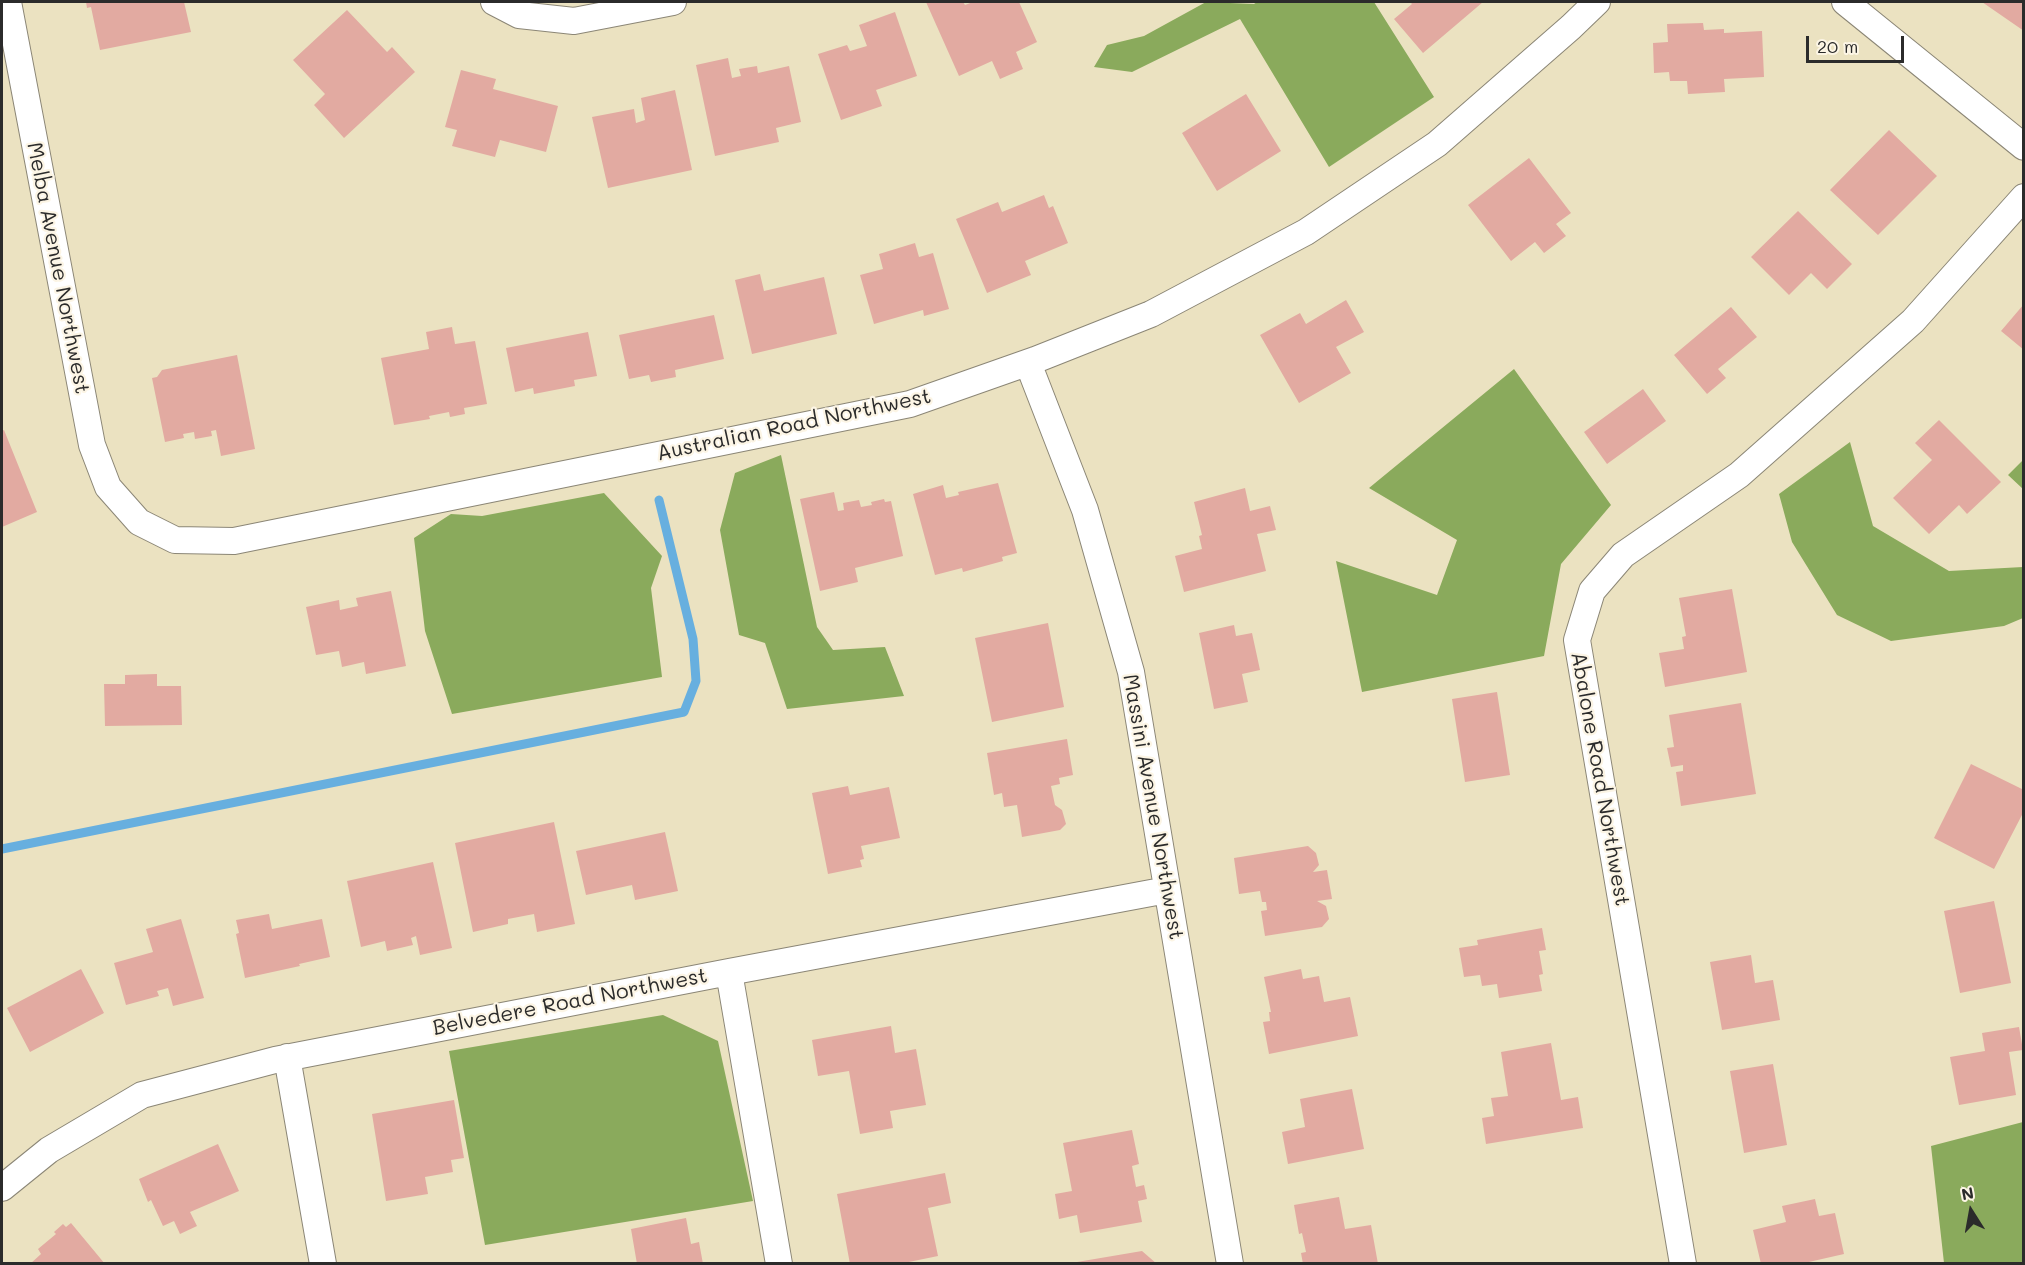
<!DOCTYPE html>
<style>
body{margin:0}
#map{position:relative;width:2025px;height:1265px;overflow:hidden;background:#ebe2c1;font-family:Mali,sans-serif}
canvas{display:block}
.frame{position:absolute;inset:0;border:3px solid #2b2b2b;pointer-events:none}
.north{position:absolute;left:1941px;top:1181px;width:60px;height:60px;-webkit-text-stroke:4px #fcf5e5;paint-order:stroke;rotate:349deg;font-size:16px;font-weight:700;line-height:24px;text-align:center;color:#2b2b2b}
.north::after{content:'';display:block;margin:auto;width:21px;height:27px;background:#2b2b2b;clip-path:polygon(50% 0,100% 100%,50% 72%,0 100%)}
.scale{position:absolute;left:1806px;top:36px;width:98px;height:27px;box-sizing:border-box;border:3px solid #2b2b2b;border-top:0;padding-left:8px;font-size:18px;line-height:21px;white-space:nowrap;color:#2b2b2b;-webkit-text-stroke:4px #fcf5e5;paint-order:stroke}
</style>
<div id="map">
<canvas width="2025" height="1265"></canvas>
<div class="frame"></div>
<div class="north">N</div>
<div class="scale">20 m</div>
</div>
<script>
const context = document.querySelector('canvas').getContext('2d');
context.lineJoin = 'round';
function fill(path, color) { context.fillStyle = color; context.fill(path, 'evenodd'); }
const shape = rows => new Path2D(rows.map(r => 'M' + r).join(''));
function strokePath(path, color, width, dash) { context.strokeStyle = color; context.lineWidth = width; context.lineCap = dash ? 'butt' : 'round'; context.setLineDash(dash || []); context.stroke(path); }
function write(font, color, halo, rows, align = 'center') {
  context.font = font + ' Mali,sans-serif'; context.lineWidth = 4.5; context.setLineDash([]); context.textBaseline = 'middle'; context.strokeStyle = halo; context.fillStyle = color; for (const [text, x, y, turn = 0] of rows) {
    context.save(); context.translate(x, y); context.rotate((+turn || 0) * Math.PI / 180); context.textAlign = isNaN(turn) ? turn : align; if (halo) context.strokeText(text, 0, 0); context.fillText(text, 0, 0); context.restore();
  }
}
fill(shape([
 [1206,2,1254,4,1257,2,1374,2,1434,97,1329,167,1240,19,1132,72,1094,67,1107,45,1144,36],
 [1514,369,1611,505,1561,564,1544,656,1362,692,1336,561,1437,595,1457,540,1369,488],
 [1850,442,1873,526,1949,571,2023,567,2023,618,2004,626,1891,641,1837,615,1792,542,1779,494],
 [781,455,817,627,833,650,885,647,904,696,787,709,765,643,739,635,720,530,735,473],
 [2023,460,2023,489,2008,475],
 [604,493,662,556,651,588,662,677,452,714,425,631,414,538,451,514,482,516],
 [663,1015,718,1041,753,1201,485,1245,449,1051],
 [2023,1122,2023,1262,2015,1264,1944,1263,1931,1146]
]), '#8aaa5c');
strokePath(shape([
 [2,849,684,712,696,681,693,639,659,500]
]), '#67afdf', 9);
fill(shape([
 [86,2,184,2,191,32,100,50,91,7,87,8],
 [926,2,963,2,965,5,973,2,1019,2,1037,42,1016,52,1023,69,1000,79,992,61,959,76],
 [1410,2,1483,2,1423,53,1394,19,1412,4],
 [1982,2,2024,2,2024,31],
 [347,10,387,52,392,47,415,72,344,138,314,105,325,94,293,60],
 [895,12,917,76,876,90,882,106,841,120,818,54,847,45,850,51,867,46,859,25],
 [1703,23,1704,30,1724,29,1724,33,1762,31,1764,77,1724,79,1725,92,1688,94,1687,81,1670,81,1669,72,1654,73,1653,43,1668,42,1667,24],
 [728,58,732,78,741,76,739,69,757,66,758,73,789,66,801,122,776,128,779,142,715,156,696,65],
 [461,70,496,79,493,89,558,106,546,152,500,140,495,157,452,146,457,130,445,127],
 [675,90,692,170,608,188,592,117,634,109,636,123,645,120,641,98],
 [1246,94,1281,151,1217,191,1182,133],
 [1889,130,1937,176,1878,235,1830,190],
 [1529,158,1571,213,1556,224,1566,236,1544,253,1535,242,1511,261,1468,205],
 [1044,195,1049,208,1053,206,1068,243,1025,261,1031,275,987,293,956,219,998,202,1002,212],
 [1798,211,1852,264,1827,289,1811,273,1789,295,1751,257],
 [915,243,919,257,933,253,949,309,924,316,923,310,874,324,860,275,883,269,879,254],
 [760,274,764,291,824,277,837,334,752,354,735,280],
 [1346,300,1364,332,1336,347,1351,373,1299,403,1260,335,1300,313,1306,324],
 [2024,304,2024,350,2001,331],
 [1731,307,1757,337,1718,369,1726,378,1707,394,1674,355],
 [714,315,724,359,675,370,676,377,651,382,649,375,629,379,619,335],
 [452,327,455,344,475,341,487,404,464,408,465,414,450,417,449,412,429,416,430,419,394,425,381,358,429,349,426,332],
 [588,332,597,376,574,380,575,386,534,394,533,388,515,392,506,348],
 [237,355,255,449,221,456,216,430,211,431,212,436,195,439,194,432,183,434,184,438,165,442,152,378,157,377,162,370],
 [1643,389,1666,421,1607,464,1584,432],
 [1939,420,2001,482,1967,514,1959,505,1929,534,1893,498,1932,460,1915,443],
 [4,430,37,512,2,527,2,431],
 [998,483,1017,553,1002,557,1003,561,963,572,962,568,935,575,913,494,943,485,946,498,959,495,958,492],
 [1245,488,1250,511,1270,506,1276,530,1257,534,1266,571,1184,592,1175,556,1202,549,1199,536,1202,535,1194,502],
 [834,492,838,511,844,510,843,503,859,500,861,507,872,505,871,502,884,499,885,502,891,501,903,556,855,568,858,582,820,591,800,499],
 [1732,589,1747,672,1665,687,1659,653,1684,649,1682,637,1686,636,1679,598],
 [391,591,406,666,366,674,364,662,342,667,339,651,316,655,306,607,339,600,340,610,358,606,356,598],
 [1048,623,1064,707,992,722,975,638],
 [1234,625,1236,636,1252,633,1260,670,1242,674,1248,702,1214,709,1199,633],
 [157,674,157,686,181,686,182,725,105,726,104,684,125,684,125,675],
 [1497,692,1510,775,1465,782,1452,699],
 [1741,703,1756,794,1681,806,1676,772,1683,771,1683,765,1671,767,1667,748,1674,747,1669,715],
 [1067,739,1073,775,1059,778,1060,784,1051,786,1055,805,1062,810,1066,824,1060,830,1022,837,1017,805,1004,807,1002,793,994,795,987,753],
 [1971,764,2024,790,2024,811,1994,869,1934,838],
 [848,786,850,795,889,787,900,838,861,846,864,859,860,860,862,867,828,874,812,793],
 [554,822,575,924,537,932,534,914,508,919,508,924,473,932,455,843],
 [665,832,678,891,635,900,632,885,586,895,576,851],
 [1308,846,1316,853,1319,865,1313,872,1327,870,1332,899,1317,901,1326,906,1329,919,1322,927,1265,936,1261,911,1267,910,1266,902,1262,902,1260,891,1239,894,1234,858],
 [433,862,452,948,420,955,416,936,411,938,413,945,387,951,385,941,361,947,347,881],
 [1994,901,2011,983,1960,993,1944,911],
 [269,914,272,929,322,919,330,957,299,964,300,966,245,978,236,934,239,933,236,920],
 [181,919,204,998,173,1006,168,988,157,991,159,996,126,1005,114,963,153,952,146,929],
 [1542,928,1546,950,1539,951,1543,974,1539,975,1542,991,1499,998,1497,984,1482,986,1480,975,1464,977,1459,948,1478,945,1477,940],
 [1751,955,1755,983,1773,980,1780,1020,1722,1030,1710,962],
 [81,969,104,1013,30,1052,7,1008],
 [1301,969,1303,979,1319,976,1324,1002,1350,997,1358,1036,1269,1054,1263,1022,1270,1021,1269,1012,1271,1012,1264,977],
 [891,1026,895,1053,916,1049,926,1105,890,1111,893,1128,860,1134,849,1071,818,1076,812,1040],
 [2019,1027,2023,1050,2009,1052,2016,1095,1959,1105,1950,1057,1985,1051,1982,1033],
 [1551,1043,1561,1100,1578,1097,1583,1128,1486,1144,1482,1118,1494,1116,1491,1098,1508,1096,1501,1052],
 [1773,1064,1787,1145,1744,1153,1730,1071],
 [1352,1089,1364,1149,1288,1164,1282,1132,1305,1127,1300,1099],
 [454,1100,464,1158,451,1160,453,1172,425,1177,428,1194,386,1201,372,1114],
 [1132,1130,1139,1164,1132,1166,1136,1187,1144,1185,1147,1199,1138,1201,1142,1222,1080,1233,1077,1215,1059,1219,1055,1194,1072,1191,1063,1143],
 [218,1144,239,1191,190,1212,197,1226,180,1234,174,1221,163,1226,151,1200,148,1202,139,1179],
 [945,1173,951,1203,928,1208,938,1256,899,1264,850,1264,837,1194],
 [1339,1197,1345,1229,1371,1225,1378,1264,1303,1264,1301,1253,1306,1252,1302,1233,1299,1234,1294,1205],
 [1815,1199,1819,1216,1835,1213,1844,1254,1800,1264,1761,1264,1753,1230,1786,1222,1782,1206],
 [686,1218,691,1244,699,1242,703,1264,637,1264,631,1229],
 [71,1223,105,1264,30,1264,41,1254,38,1249,56,1234,54,1232,63,1224,66,1227],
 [1142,1251,1157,1264,1077,1264,1077,1262]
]), '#e2aaa1');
const street = shape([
 [8,2,92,445,108,487,139,522,175,540,234,541,910,404,1035,360,1151,314,1306,232,1437,144,1571,27,1597,2],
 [494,2,519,15,574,21,673,2],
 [1845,2,2024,147],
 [1028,363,1085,510,1131,672,1230,1264],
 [729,972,779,1264],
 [287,1057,323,1264],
 [2,1188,49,1150,142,1095,275,1060,729,972,1167,890],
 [1683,1264,1577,640,1592,591,1623,555,1739,475,1913,321,2024,197]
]);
strokePath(street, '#8b8676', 28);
strokePath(street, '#fff', 26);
write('21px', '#2b2b2b', '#fcf5e5', [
 ["Melba Avenue Northwest",58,268,79],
 ["Australian Road Northwest",794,425,-12],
 ["Abalone Road Northwest",1600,779,80],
 ["Massini Avenue Northwest",1153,807,80],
 ["Belvedere Road Northwest",570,1002,-11]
]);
</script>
